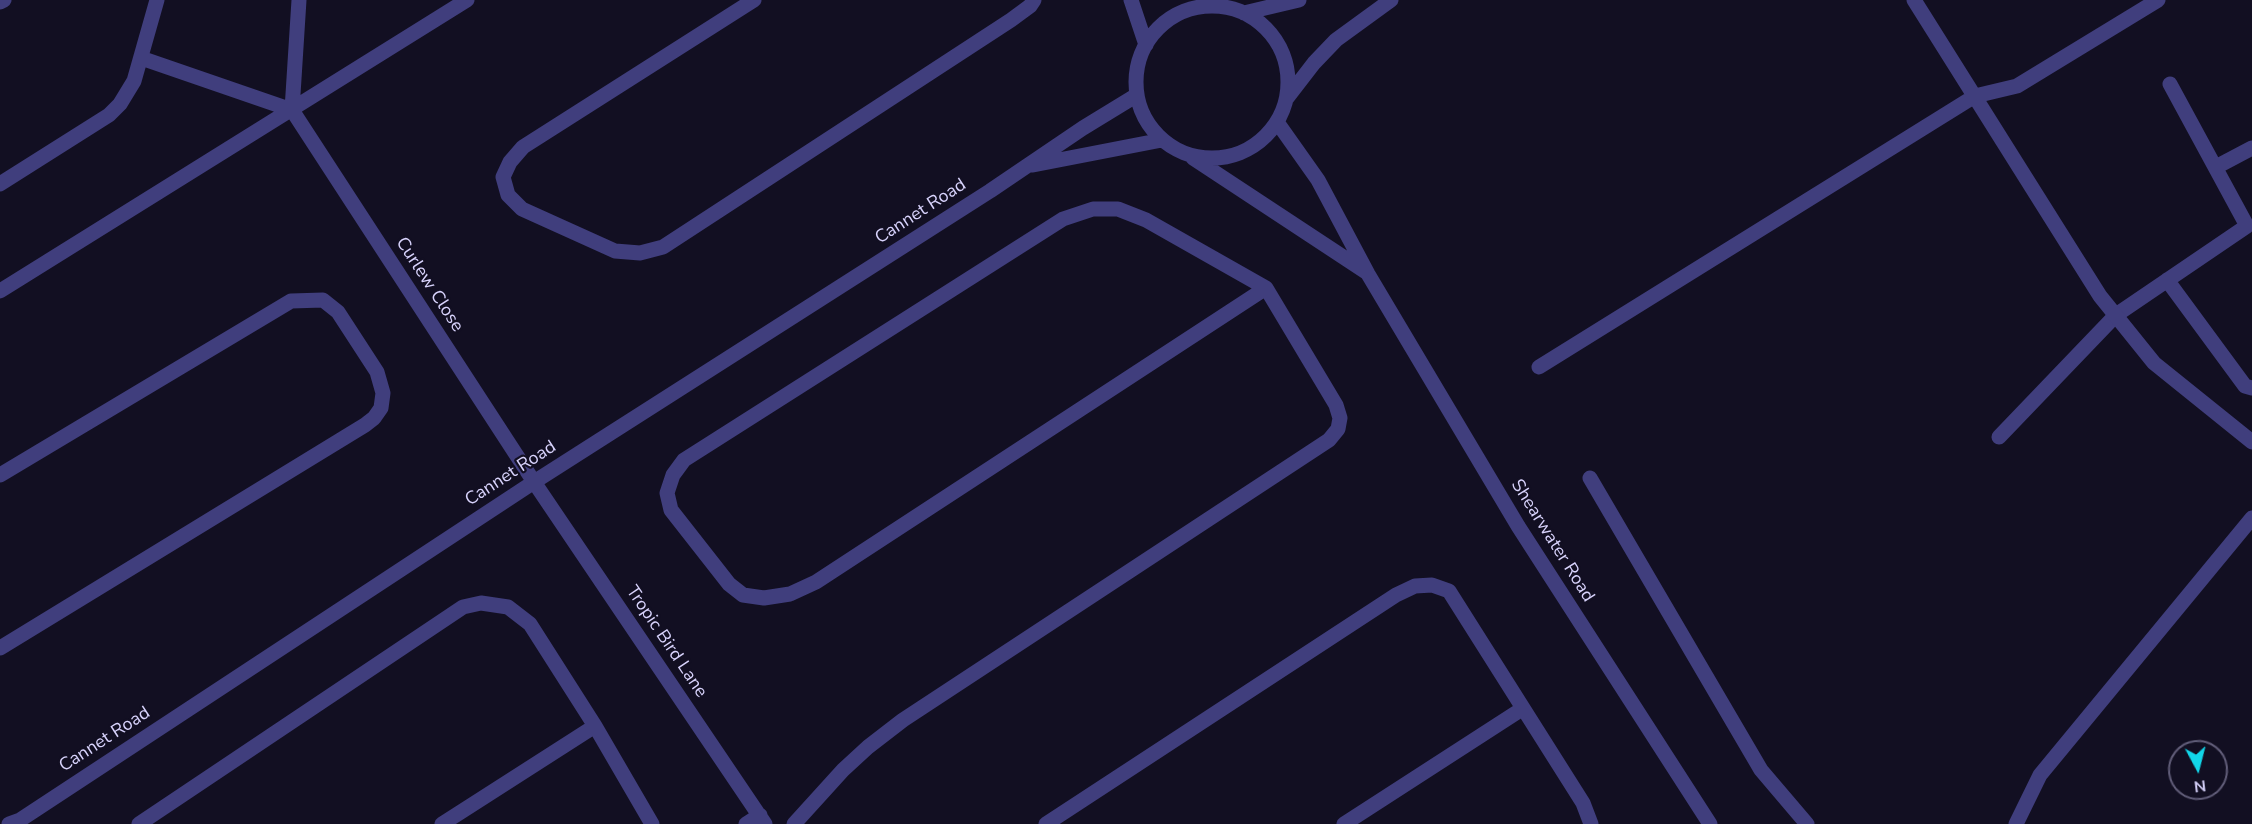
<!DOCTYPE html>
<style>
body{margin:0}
#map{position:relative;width:2252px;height:824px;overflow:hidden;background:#120f22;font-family:"Nunito Sans",sans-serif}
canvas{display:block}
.north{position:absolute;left:2168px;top:740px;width:60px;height:60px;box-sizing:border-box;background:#120f22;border:2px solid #615d79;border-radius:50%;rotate:173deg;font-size:16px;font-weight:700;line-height:24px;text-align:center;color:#d8d3fc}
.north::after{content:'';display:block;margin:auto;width:21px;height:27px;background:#12d6e9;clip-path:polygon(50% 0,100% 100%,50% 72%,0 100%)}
</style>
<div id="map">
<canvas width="2252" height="824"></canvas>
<div class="north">N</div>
</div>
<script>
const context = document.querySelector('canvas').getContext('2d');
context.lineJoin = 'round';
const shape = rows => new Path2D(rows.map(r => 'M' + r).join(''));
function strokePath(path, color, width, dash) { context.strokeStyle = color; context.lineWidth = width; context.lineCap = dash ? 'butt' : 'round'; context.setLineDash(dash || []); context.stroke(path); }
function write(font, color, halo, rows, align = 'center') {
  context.font = font + ' "Nunito Sans",sans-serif'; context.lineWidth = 4.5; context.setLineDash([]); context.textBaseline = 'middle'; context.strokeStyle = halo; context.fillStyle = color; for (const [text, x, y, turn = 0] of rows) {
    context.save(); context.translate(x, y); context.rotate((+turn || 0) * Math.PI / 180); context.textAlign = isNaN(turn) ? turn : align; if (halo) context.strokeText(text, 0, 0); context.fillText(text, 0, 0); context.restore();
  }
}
strokePath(shape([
 [2216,167,2252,148],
 [2167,280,2245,386,2252,388],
 [1999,437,2116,315,2247,226,2170,84],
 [1590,478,1761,770,1807,824]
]), '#403e7d', 15);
strokePath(shape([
 [754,0,523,147,510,162,503,177,508,195,522,209,615,251,640,253,663,247,1011,20,1030,6,1034,0],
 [1131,0,1146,45],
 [1914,0,2100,296,2154,363,2252,442],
 [0,2,4,0],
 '1136 82a76 76 0 1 1 152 0a76 76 0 1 1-152 0Z',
 [1244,13,1299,0],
 [141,58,292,110],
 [1287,98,1314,63,1336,40,1391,0],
 [292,110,534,482,765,824],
 [292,110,299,0],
 [1277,122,1318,180,1368,274,1518,526,1710,824],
 [1193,158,1366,272],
 [1033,165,1162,140],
 [0,184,109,115,120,104,134,81,157,0],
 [0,291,467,0],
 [1539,367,1975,96,2017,86,2158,0],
 [0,475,291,301,323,300,338,312,377,372,383,393,381,408,374,418,365,425,0,648],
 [9,824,20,820,534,482,990,191,1083,128,1137,95],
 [139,824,463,607,481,603,508,607,530,624,595,726,652,824],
 [442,824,595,726],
 [746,824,760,815],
 [794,824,843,770,868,747,903,720,1329,440,1338,429,1340,418,1336,405,1266,288,1146,220,1118,209,1093,209,1063,219,684,460,673,475,667,493,671,510,729,584,743,595,764,598,790,594,816,582,1266,288],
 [1046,824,1396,595,1415,586,1432,585,1449,591,1583,803,1591,824],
 [1344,824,1522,709],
 [2016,824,2040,775,2252,518]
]), '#403e7d', 15);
write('18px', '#d8d3fc', '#120f22', [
 ["Cannet Road",921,212,-33],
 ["Curlew Close",429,285,57],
 ["Cannet Road",511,474,-33],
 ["Shearwater Road",1552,541,58],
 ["Tropic Bird Lane",666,642,56],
 ["Cannet Road",105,740,-33]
]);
</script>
